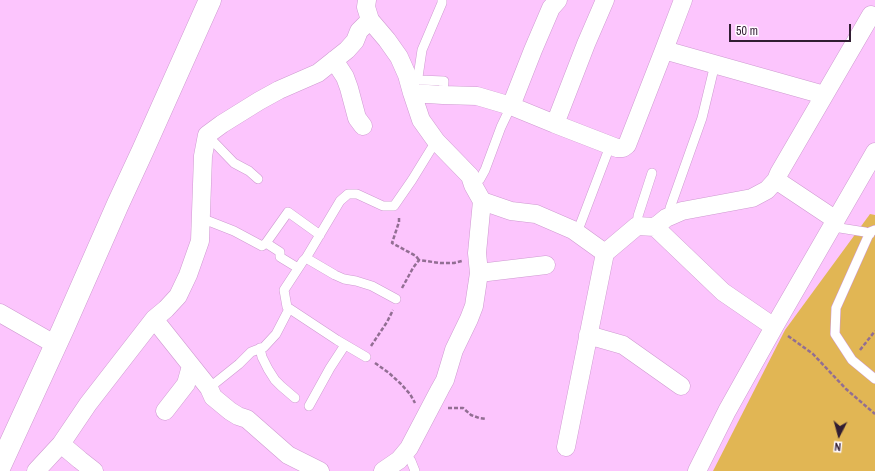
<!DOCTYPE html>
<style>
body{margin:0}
#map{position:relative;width:875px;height:471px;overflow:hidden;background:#fcc5fd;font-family:"Archivo Narrow",sans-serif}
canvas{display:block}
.north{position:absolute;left:819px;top:415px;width:40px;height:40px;-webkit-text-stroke:3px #fff9ff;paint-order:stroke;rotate:186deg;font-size:11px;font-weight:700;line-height:16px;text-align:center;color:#311d32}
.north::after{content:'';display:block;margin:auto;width:14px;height:18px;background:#311d32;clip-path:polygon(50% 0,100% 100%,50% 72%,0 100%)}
.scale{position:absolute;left:729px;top:24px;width:122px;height:18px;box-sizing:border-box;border:2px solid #311d32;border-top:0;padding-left:5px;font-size:12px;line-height:14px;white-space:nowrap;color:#311d32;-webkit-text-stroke:3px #fff9ff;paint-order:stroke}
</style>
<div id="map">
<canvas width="875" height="471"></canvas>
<div class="north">N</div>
<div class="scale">50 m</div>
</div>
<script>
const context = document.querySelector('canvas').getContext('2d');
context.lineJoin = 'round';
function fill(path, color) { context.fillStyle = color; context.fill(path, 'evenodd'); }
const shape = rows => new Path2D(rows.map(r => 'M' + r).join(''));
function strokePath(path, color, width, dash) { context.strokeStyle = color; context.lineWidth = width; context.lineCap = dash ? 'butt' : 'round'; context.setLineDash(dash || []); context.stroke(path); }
fill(shape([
 [870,214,875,215,875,471,713,471,785,330]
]), '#e1b654');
const service = shape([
 [442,0,442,3,422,50,418,77,420,80,444,81,443,95],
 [207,135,234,163,249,171,258,179],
 [473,185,480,179,485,170,501,127,511,106],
 [672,215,670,208,702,118,715,64],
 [201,220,206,220,234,231,262,246,266,243,288,212,320,235],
 [833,225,840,228,865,232,870,234],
 [637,226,638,216,652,173],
 [875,230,870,232,836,308,835,334,852,360,875,379],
 [575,232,580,225,610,146],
 [266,243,280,252,280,257,298,268],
 [306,258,303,261,284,290,287,307,337,340,366,357],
 [396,299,372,286,356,281,344,279,335,275,306,258,340,201,348,194,357,194,383,206,394,206,412,180,436,141],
 [260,348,262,357,268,369,275,380,281,386,295,398],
 [209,388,239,364,251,352,264,347,276,334,289,309],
 [309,406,330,368,345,345],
 [405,453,411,461,415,471]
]);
const minor = shape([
 [367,0,366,7,370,20,387,40,399,57,407,75,412,93,421,120,436,141,470,176,473,185,482,201,477,253,479,273,474,306,469,319,454,350,445,380,440,389,409,448,399,460,383,471],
 [605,0,586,44,555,124,617,148,623,148,627,145,664,50,683,0],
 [664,50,824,95],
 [334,60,345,77,349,88,357,118,363,126],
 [412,93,443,95,477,96,511,106,533,50,551,8,558,0],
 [511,106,555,124],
 [482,201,511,211,536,214,573,230,605,253,637,226,655,227,723,292,774,327,727,411,697,471],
 [836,220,776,180,779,173,871,15],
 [655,227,666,218,682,211,752,198,767,190,776,180],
 [479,273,546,265],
 [0,313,56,345],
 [154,319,209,388,213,397,230,411,238,416,247,419,288,455,320,471],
 [774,327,875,152],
 [588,335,623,345,681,386],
 [165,411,186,384,191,366],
 [61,444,80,460,94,471],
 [566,447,605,253],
 [36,471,61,444,88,404,154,319,166,309,178,296,188,275,200,241,203,156,207,135,222,124,259,101,279,90,318,73,347,50,355,41,359,31,370,20]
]);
const tertiary = shape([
 [0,466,63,329,118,204,143,150,210,0]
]);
strokePath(service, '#ce9ad0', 10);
strokePath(minor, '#ce9ad0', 19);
strokePath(tertiary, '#ce9ad0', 23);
strokePath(shape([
 [399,218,399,222,392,243,416,256,419,260],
 [402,288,413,268,419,260,440,263,454,263,462,261],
 [788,336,813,354,846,389,875,414],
 [371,346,387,322,393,310],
 [860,350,875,331],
 [375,363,389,373,401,384,410,394,415,403],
 [448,408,463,408,471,415,479,418,486,419]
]), '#926e93', 2.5, [4, 2]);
strokePath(service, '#fff', 9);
strokePath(minor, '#fff', 18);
strokePath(tertiary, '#fff', 22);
</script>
